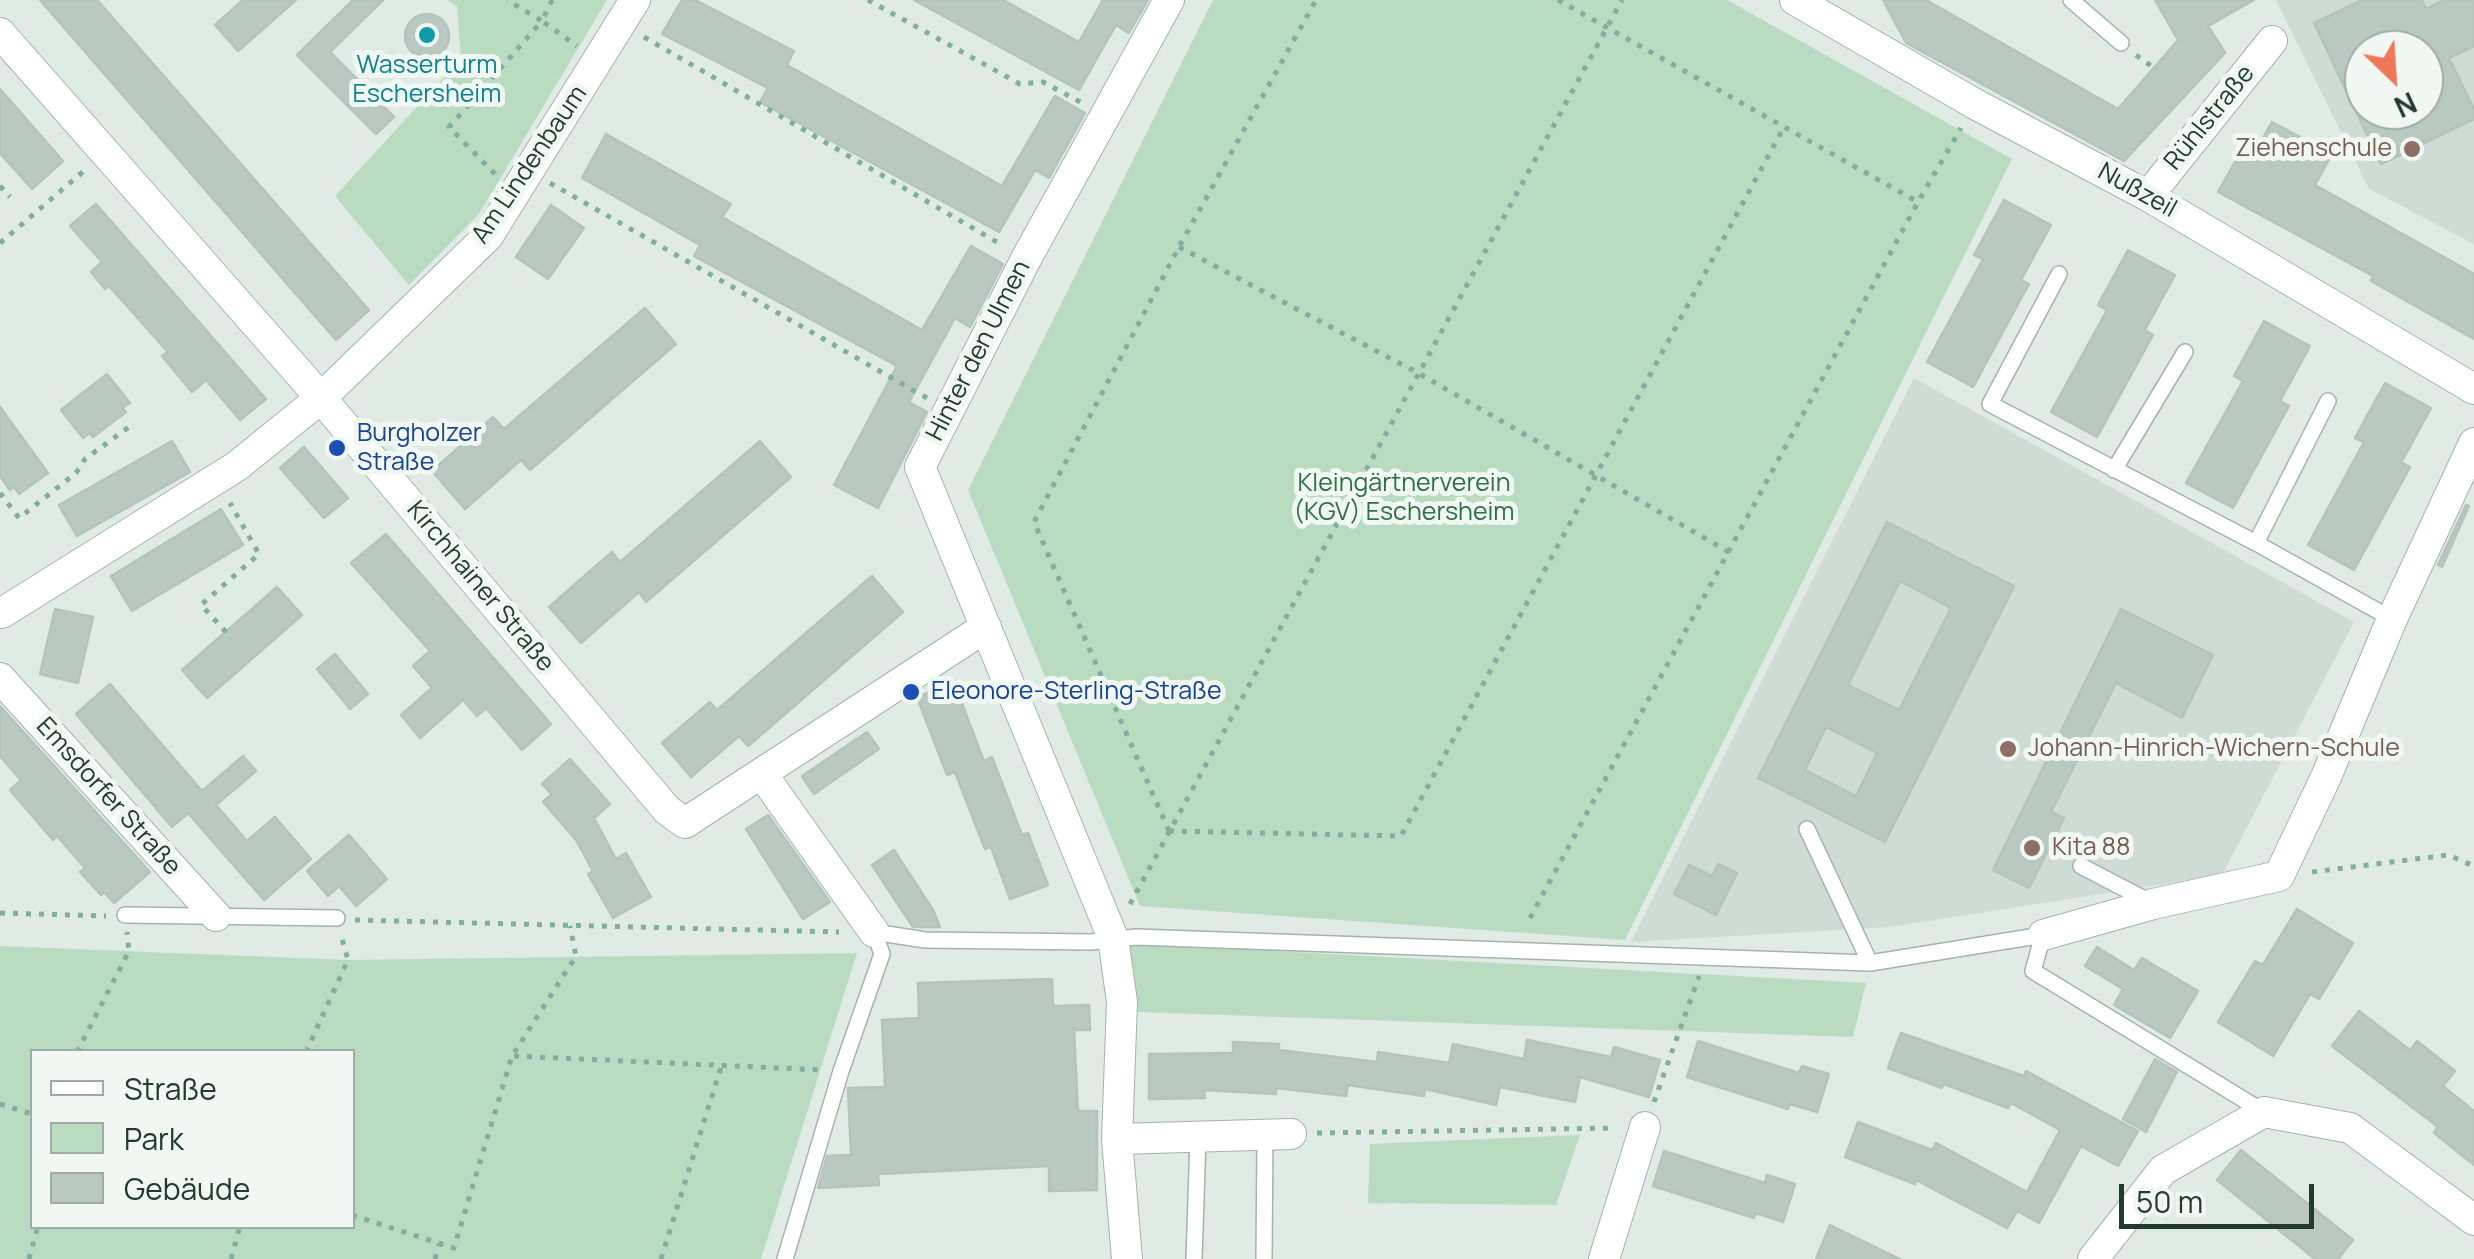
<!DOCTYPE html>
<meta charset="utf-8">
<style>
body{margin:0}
#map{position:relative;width:2474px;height:1259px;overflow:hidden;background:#e0ebe6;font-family:Manrope,sans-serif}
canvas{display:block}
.legend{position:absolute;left:30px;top:1049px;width:325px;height:180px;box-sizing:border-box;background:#f1f8f4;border:2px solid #9eaca7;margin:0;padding:12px 18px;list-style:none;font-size:30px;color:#213b33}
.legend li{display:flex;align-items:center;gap:20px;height:50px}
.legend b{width:50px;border:2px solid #9eaca7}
.north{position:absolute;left:2344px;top:30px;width:100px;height:100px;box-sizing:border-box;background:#f1f8f4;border:2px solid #9eaca7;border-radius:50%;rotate:155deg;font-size:28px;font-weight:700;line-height:40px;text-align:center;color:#213b33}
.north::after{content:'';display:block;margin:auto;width:35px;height:45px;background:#f07659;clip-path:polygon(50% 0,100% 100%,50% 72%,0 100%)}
.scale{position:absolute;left:2119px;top:1184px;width:195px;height:45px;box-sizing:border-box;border:5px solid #213b33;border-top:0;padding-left:12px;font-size:30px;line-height:35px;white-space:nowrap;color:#213b33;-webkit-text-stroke:8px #f1f8f4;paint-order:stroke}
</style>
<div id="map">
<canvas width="2474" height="1259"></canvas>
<ul class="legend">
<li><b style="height:12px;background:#fff"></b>Straße</li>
<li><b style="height:28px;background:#b9dcc1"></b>Park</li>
<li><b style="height:28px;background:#b9c9c1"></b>Gebäude</li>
</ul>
<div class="north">N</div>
<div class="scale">50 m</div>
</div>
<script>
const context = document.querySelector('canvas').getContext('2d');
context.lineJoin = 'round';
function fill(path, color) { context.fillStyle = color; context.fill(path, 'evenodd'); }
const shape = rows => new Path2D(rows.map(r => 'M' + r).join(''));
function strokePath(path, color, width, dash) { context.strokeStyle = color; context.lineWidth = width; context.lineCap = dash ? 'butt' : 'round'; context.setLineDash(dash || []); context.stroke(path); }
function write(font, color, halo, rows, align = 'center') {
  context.font = font + ' Manrope,sans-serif'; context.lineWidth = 10; context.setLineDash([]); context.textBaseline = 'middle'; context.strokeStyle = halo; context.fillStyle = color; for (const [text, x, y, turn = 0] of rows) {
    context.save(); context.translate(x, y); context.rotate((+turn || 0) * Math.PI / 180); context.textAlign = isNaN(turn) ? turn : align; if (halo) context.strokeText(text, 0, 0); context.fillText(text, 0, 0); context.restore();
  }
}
fill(shape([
 [2276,0,2474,0,2474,244,2369,189],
 [2364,50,2424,50,2424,110,2364,110],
 [1914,378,2354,622,2222,875,1890,927,1631,942]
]), '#cfdbd5');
fill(shape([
 [447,0,607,0,479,214,409,285,335,196,461,59,457,6],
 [1213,0,1727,0,2012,159,1625,940,1140,906,968,490],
 [1127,943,1866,983,1853,1037,1138,1012],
 [0,946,348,960,857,953,761,1259,0,1259],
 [32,1052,352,1052,352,1226,32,1226],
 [1580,1135,1556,1205,1368,1203,1370,1144]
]), '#b9dcc1');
const building = shape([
 [40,0,97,0,369,310,336,340,40,0],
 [243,0,296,0,238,51,215,25,243,0],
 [353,0,383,0,330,52,394,117,376,134,297,55,353,0],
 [682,0,695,0,794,51,787,65,1002,186,1055,96,1085,113,1049,178,1035,170,999,232,760,102,768,88,662,34,682,0],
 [914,0,1003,0,1079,42,1103,0,1148,0,1129,33,1116,25,1079,90,914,0],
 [1883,0,1926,0,2118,109,2178,40,2155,0,2254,0,2208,26,2225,53,2124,161,1906,43,1883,0],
 [2362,0,2422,0,2426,9,2444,0,2474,0,2474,46,2449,58,2474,109,2474,119,2381,164,2314,23,2362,0],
 [2364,50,2424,50,2424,110,2364,110,2364,50],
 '405 36a22 22 0 1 1 44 0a22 22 0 1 1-44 0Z',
 [0,89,63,161,32,189,0,153,0,89],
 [2272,122,2332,154,2315,185,2474,274,2474,339,2371,281,2373,276,2218,192,2244,146,2255,153,2272,122],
 [606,134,731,204,722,217,922,330,971,246,1003,264,970,327,955,318,909,402,927,412,878,508,834,485,897,366,694,256,700,245,582,178,606,134],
 [2004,200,2051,225,2021,280,2029,284,1973,387,1927,362,1983,259,1974,255,2004,200],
 [96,204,266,399,240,420,206,380,192,392,162,356,168,352,109,286,105,289,91,272,102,262,70,226,96,204],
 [551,205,584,228,548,279,516,257,551,205],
 [2128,250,2175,275,2145,330,2153,335,2097,437,2051,412,2107,310,2098,305,2128,250],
 [645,308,676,344,530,470,521,460,465,509,432,471,493,417,504,429,645,308],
 [2264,321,2310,346,2280,401,2289,406,2233,508,2186,483,2243,381,2234,376,2264,321],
 [107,374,130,403,122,408,126,412,93,437,90,433,83,438,61,410,107,374],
 [2385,383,2431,408,2401,463,2410,467,2354,570,2308,545,2364,442,2355,438,2385,383],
 [0,407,48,473,19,494,14,487,10,490,0,476,0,407],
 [172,441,190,472,77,536,59,505,172,441],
 [760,441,791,477,646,602,639,592,581,643,549,607,612,552,620,562,760,441],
 [304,447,348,498,324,518,280,468,304,447],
 [2466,505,2469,506,2442,567,2438,565,2466,505],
 [221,509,243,545,132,611,111,576,221,509],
 [1887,522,2014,586,1885,842,1758,778,1887,522],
 [1900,581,1951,608,1899,710,1848,685,1900,581],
 [1826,727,1877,753,1856,796,1805,770,1826,727],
 [386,534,551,724,522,750,486,708,477,716,463,700,420,738,401,715,432,688,413,666,430,651,351,563,386,534],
 [872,576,903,612,748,746,739,736,691,777,662,743,710,702,717,710,872,576],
 [277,587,302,615,207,698,182,670,277,587],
 [55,609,93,617,78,683,40,674,55,609],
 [2121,609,2213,655,2182,718,2116,683,2051,812,2064,818,2029,888,1993,870,2121,609],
 [335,654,368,694,350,709,317,669,335,654],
 [954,683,984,761,992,757,1022,835,1028,833,1048,885,1010,899,991,847,985,849,955,772,947,775,917,697,954,683],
 [110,684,202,791,243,756,256,771,216,805,247,841,275,817,311,859,264,900,188,813,172,827,76,714,110,684],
 [0,706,150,872,114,903,104,892,101,895,80,872,85,868,57,836,53,840,10,790,21,780,0,756,0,706],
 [867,732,879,749,814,794,802,776,867,732],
 [570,759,610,804,594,818,616,859,626,853,651,897,613,918,588,874,593,871,576,840,543,802,552,794,542,784,570,759],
 [768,815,830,902,803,919,746,829,768,815],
 [349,835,387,879,356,906,339,886,328,896,307,871,349,835],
 [894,850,933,910,940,927,913,927,872,865,894,850],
 [1718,864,1737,873,1716,915,1674,894,1689,865,1712,876,1718,864],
 [2297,909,2353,943,2319,999,2310,994,2273,1056,2218,1022,2255,961,2263,965,2297,909],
 [2097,947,2134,970,2142,958,2198,991,2170,1038,2114,1005,2123,989,2085,966,2097,947],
 [1052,979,1053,1006,1089,1005,1090,1030,1074,1030,1078,1111,1097,1111,1097,1190,1049,1191,1049,1166,878,1174,879,1185,818,1188,827,1156,851,1155,848,1088,885,1087,882,1020,919,1018,918,983,1052,979],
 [2359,1011,2410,1050,2417,1041,2455,1071,2443,1086,2474,1111,2474,1165,2434,1133,2438,1127,2332,1046,2359,1011],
 [1901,1033,2024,1076,2026,1071,2138,1131,2118,1166,2081,1146,2039,1223,2017,1211,2007,1228,1916,1180,1915,1184,1845,1157,1858,1122,1932,1150,1936,1143,2027,1192,2060,1130,2011,1103,2008,1108,1944,1084,1942,1088,1888,1068,1901,1033],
 [1527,1040,1611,1057,1614,1047,1660,1060,1649,1097,1580,1077,1575,1102,1500,1087,1496,1105,1425,1089,1424,1096,1348,1085,1346,1096,1276,1088,1276,1094,1204,1090,1205,1098,1149,1099,1149,1054,1233,1053,1233,1042,1279,1044,1279,1050,1377,1062,1378,1052,1449,1063,1453,1044,1524,1059,1527,1040],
 [1698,1041,1799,1073,1802,1066,1829,1074,1817,1112,1790,1104,1788,1109,1687,1077,1698,1041],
 [2155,1059,2177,1072,2146,1132,2123,1119,2155,1059],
 [2241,1150,2353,1240,2338,1259,2315,1259,2217,1180,2241,1150],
 [1664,1151,1765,1183,1767,1175,1795,1184,1783,1222,1756,1213,1754,1218,1653,1186,1664,1151],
 [1830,1225,1900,1259,1816,1259,1830,1225]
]);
fill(building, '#b9c9c1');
strokePath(building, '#b3c4bc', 2.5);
const service = shape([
 [2071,0,2121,43],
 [2059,274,1990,404,2256,543,2392,619],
 [2114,470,2185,352],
 [2256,543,2328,401],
 [1807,829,1870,963],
 [2081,866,2150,902],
 [125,915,337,918],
 [785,1259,841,1071,882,954,874,932,925,940,1091,942,1136,937,1870,963,2043,935,2033,971,2264,1112],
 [1194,1259,1198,1138],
 [1264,1259,1265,1135]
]);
const minor = shape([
 [1795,0,1975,104,2148,196,2474,389],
 [0,33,321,398,667,810,685,823,986,627],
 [2148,196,2272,41],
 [2,613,237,466,321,398,488,236,635,0],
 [0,678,216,916],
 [762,774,874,932],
 [2043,935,2153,904,2279,876,2326,777,2392,619,2474,443],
 [1117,1139,1291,1134],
 [1127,1259,1117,1139,1122,1002,1113,938,920,467,1026,259,1169,0],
 [1604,1259,1645,1127],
 [2093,1259,2163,1170,2264,1112,2350,1128,2474,1220]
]);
strokePath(service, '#a3b3ad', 18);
strokePath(minor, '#a3b3ad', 32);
strokePath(shape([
 [552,0,542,21,577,46],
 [868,0,1020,84,1043,82,1084,104],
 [1558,0,1918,202],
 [644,37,1002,245],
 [2136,55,2154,68],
 [495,174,449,127,542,21,507,0],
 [550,183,927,398],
 [0,186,10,197],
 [0,243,85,170],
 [1179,247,1418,373,1729,552],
 [0,493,19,518,76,473,85,459,129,427],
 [226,632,201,605,259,554,230,503],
 [1169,831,1401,836,1785,125],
 [1169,831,1034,522,1179,247,1316,0],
 [2312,872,2448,855,2474,866],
 [1130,904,1622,0],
 [0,913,106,916],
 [1530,918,1918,202,1961,128],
 [355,920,839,932],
 [77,1052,129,951,127,932],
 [306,1052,348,960,341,935],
 [514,1056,823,1070],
 [1654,1102,1699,976],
 [0,1104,32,1114],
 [1317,1133,1616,1128],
 [352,1215,454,1248,512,1056,576,956,570,926],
 [29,1259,38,1226],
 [231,1259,240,1226],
 [435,1259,439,1244],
 [661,1259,722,1064]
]), '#81ae9e', 5, [5, 8]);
strokePath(service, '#fff', 15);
strokePath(minor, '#fff', 30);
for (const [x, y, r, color] of [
 [427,35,10,"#0f9aa8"],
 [2412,149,10,"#8d6e63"],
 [337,448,10,"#1a4fb4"],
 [911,692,10,"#1a4fb4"],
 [2008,749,10,"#8d6e63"],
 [2032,848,10,"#8d6e63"]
]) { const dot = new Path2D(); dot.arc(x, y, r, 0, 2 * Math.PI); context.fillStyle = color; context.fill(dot); strokePath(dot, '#f1f8f4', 4); }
write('25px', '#0d838f', '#f1f8f4', [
 ["Wasserturm",427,66],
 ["Eschersheim",427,95]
]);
write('25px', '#213b33', '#f1f8f4', [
 ["Rühlstraße",2210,118,-51],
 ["Am Lindenbaum",530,165,-56],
 ["Nußzeil",2137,191,29],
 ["Hinter den Ulmen",979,351,-63],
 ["Kirchhainer Straße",480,587,50],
 ["Emsdorfer Straße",108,797,48]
]);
write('25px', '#785e54', '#f1f8f4', [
 ["Ziehenschule",2392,149,"right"],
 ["Johann-Hinrich-Wichern-Schule",2028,749],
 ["Kita 88",2052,848]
], 'left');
write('25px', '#164399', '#f1f8f4', [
 ["Burgholzer",357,434],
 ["Straße",357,463],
 ["Eleonore-Sterling-Straße",931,692]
], 'left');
write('25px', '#2c7143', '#f1f8f4', [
 ["Kleingärtnerverein",1404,484],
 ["(KGV) Eschersheim",1404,513]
]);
</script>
